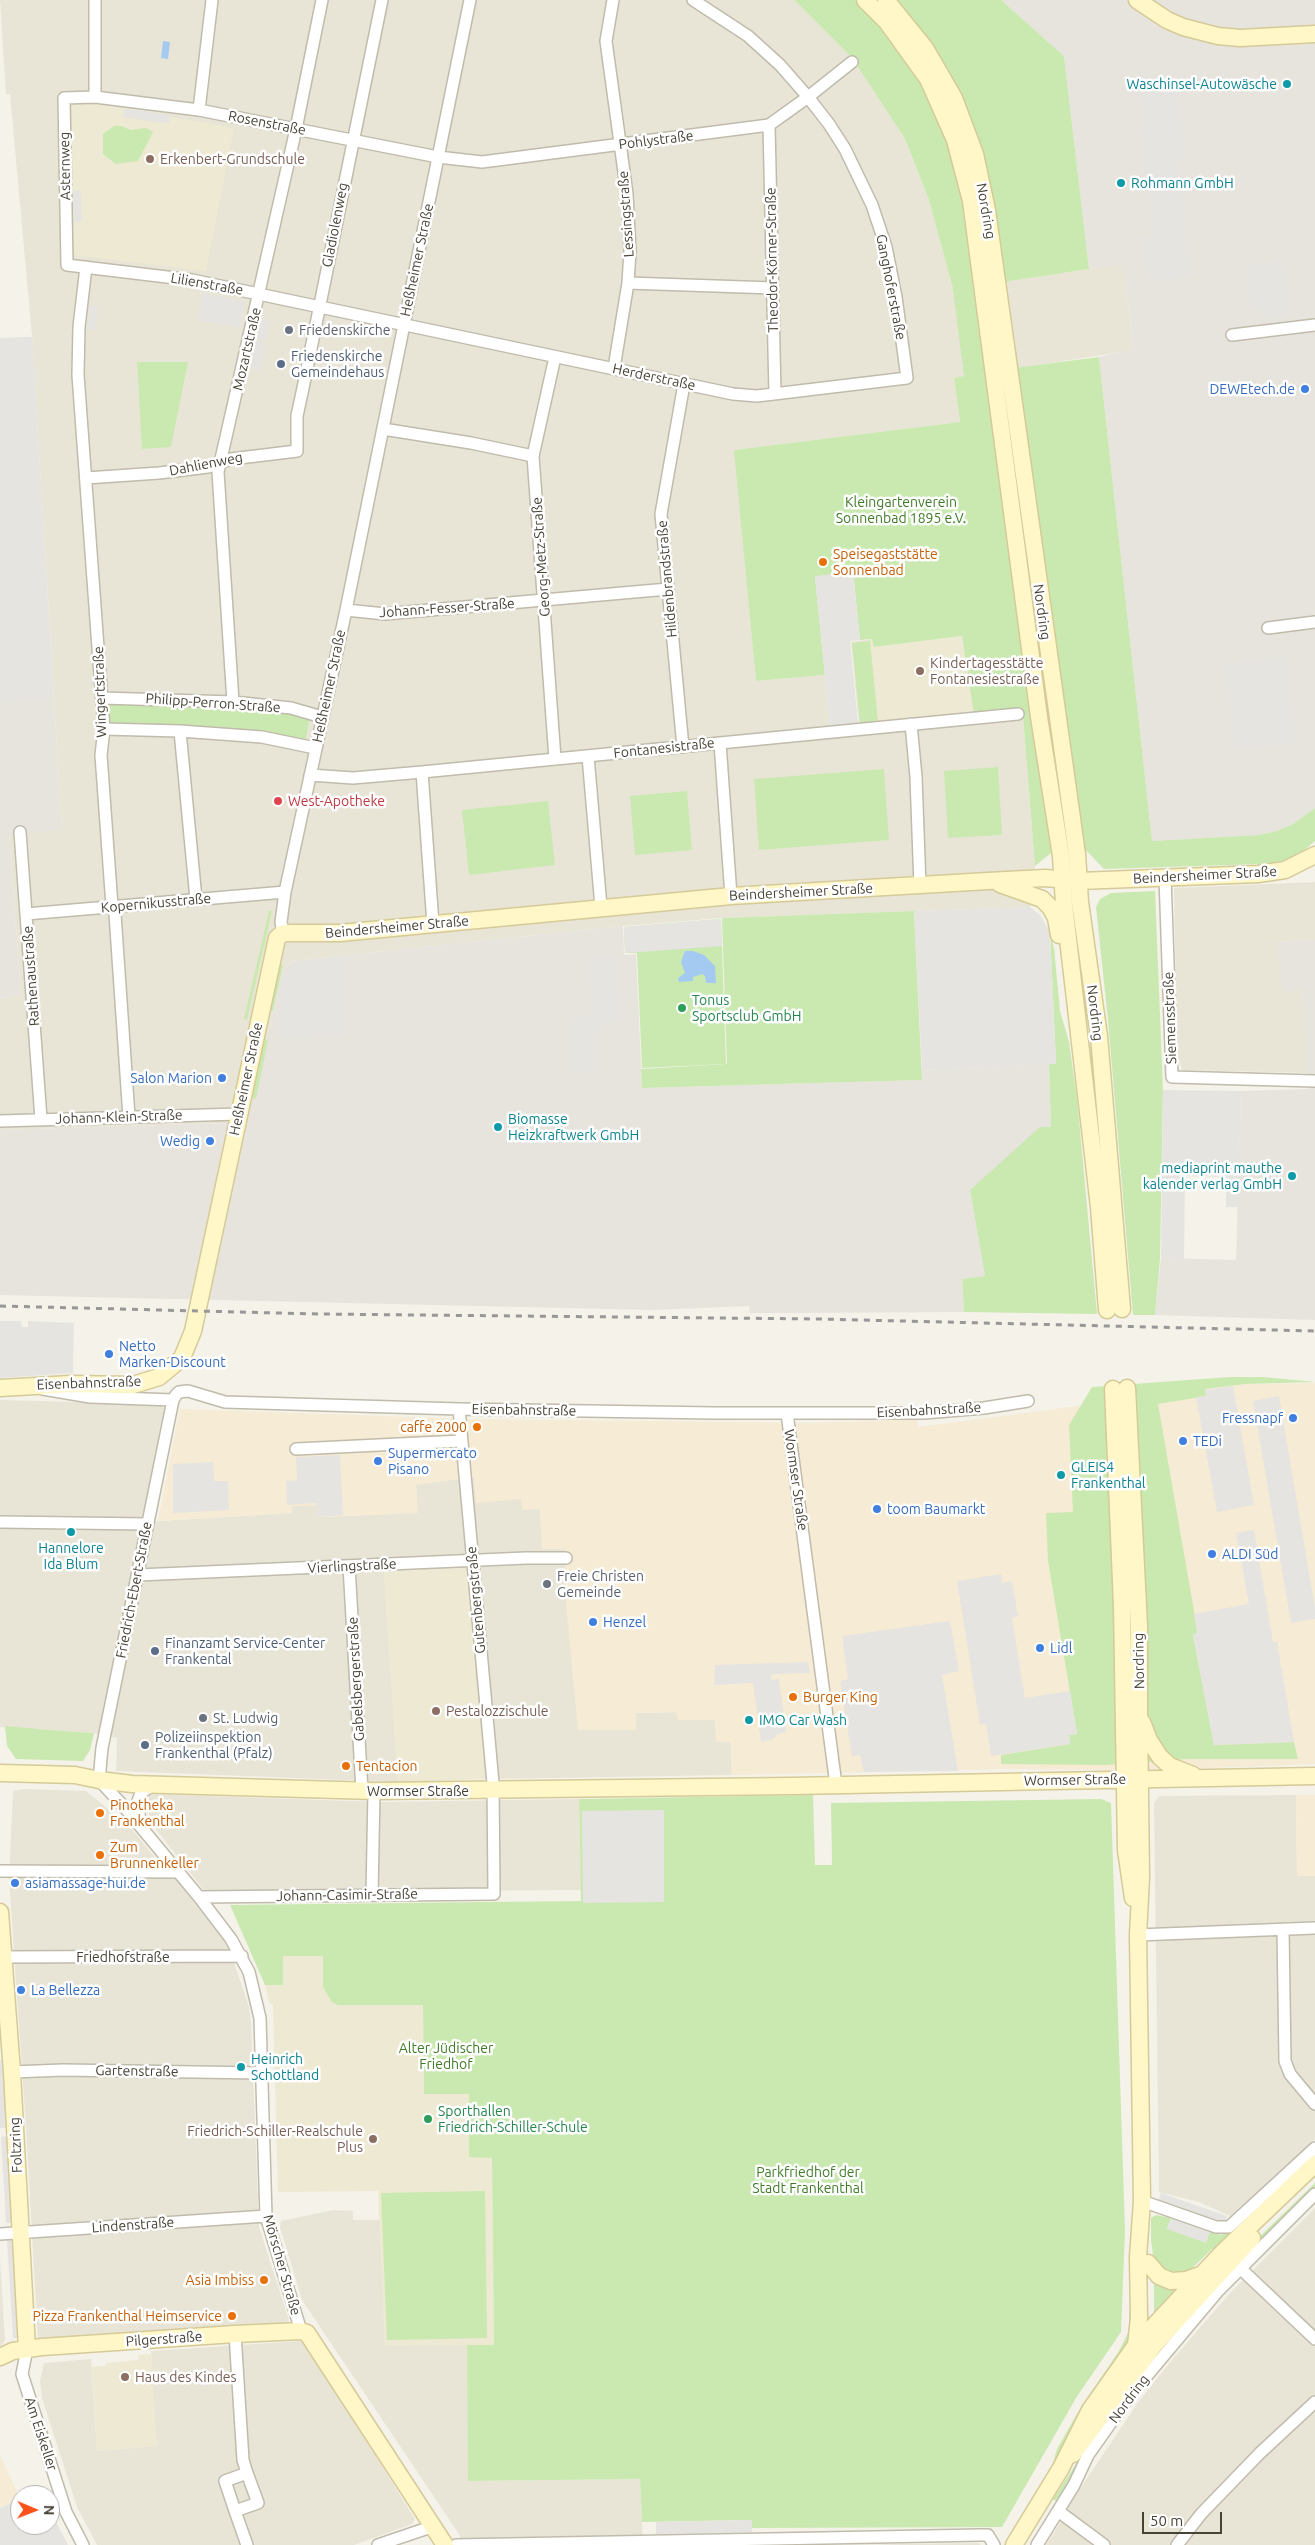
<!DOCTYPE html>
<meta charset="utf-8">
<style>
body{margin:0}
#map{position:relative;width:1315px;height:2545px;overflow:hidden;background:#f4f2e9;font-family:Ubuntu,sans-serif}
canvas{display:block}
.north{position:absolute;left:10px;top:2485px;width:50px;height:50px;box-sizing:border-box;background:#fff;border:1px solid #b6b4af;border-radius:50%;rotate:91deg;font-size:14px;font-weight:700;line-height:20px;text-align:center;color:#484337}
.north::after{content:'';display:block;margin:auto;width:18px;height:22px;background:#fb5219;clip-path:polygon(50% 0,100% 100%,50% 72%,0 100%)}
.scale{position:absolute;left:1142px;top:2512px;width:80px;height:22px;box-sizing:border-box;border:2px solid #484337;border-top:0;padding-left:6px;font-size:15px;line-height:18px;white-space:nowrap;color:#484337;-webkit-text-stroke:4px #fff;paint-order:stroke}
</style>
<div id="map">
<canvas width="1315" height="2545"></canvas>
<div class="north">N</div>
<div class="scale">50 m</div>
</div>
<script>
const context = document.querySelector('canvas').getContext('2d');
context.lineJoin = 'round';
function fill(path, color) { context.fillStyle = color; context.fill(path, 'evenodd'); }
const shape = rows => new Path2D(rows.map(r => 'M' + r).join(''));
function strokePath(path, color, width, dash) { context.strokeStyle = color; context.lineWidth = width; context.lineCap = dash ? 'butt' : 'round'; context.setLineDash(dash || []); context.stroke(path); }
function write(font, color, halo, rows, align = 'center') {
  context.font = font + ' Ubuntu,sans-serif'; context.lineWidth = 5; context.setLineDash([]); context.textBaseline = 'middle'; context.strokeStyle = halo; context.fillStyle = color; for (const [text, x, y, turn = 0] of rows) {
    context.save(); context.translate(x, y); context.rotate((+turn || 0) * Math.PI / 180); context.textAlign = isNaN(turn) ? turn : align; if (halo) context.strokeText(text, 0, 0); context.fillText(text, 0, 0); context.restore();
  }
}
fill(shape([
 [0,0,794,0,852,58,905,139,929,200,953,289,1123,264,1134,350,954,378,960,422,735,450,756,681,825,675,830,727,859,725,851,642,873,639,1023,717,1035,866,1030,907,722,918,623,926,291,961,282,974,248,1117,227,1123,0,1130,0,998,21,996,9,833,62,829,32,336,10,94,6,94],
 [1315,882,1315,940,1277,942,1302,990,1309,1073,1182,1070,1177,1055,1174,888],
 [0,1400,158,1404,164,1408,142,1522,291,1513,291,1506,317,1505,318,1517,417,1513,416,1484,474,1477,521,1498,540,1509,543,1549,565,1549,565,1593,636,1730,636,1713,677,1712,678,1720,715,1720,731,1741,732,1775,487,1779,466,1568,384,1572,398,1782,116,1771,117,1738,94,1733,0,1727],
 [24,1789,86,1791,132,1829,156,1859,157,1877,176,1879,229,1948,249,2007,251,2022,259,2227,289,2320,286,2323,38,2340,26,2127,9,1878,13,1791],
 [149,1794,381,1802,579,1799,581,1890,205,1892,151,1823,148,1812],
 [1296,1795,1297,1876,1315,1876,1315,2139,1230,2216,1199,2202,1159,2192,1154,1803,1159,1796],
 [1315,2208,1315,2545,1046,2545,1068,2511,1069,2505,1139,2401,1172,2360,1230,2293],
 [333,2210,353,2211,353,2220,380,2220,385,2345,467,2345,469,2481,640,2479,643,2545,463,2545,459,2534,302,2300,280,2227,281,2221],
 [0,2258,5,2339,3,2344,0,2346],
 [301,2341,306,2345,415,2519,412,2524,354,2545,97,2545,77,2507,42,2398,40,2381,44,2363,91,2359,97,2451,156,2446,151,2351],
 [978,2543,981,2545,842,2545]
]), '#e8e5d7');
fill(shape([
 [1315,1383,1315,1764,1152,1770,1007,1769,732,1775,731,1742,716,1742,715,1720,678,1720,676,1712,636,1713,636,1730,578,1730,565,1593,565,1549,542,1549,540,1509,522,1510,521,1499,476,1503,474,1477,416,1485,418,1513,318,1517,317,1505,292,1506,292,1513,158,1521,180,1409,467,1419,811,1423,917,1419,919,1427,1245,1384],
 [1296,1795,1315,1795,1315,1876,1297,1876],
 [0,2455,20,2498,0,2508]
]), '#f6ebd4');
fill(shape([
 [1001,0,1315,0,1315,808,1293,824,1277,831,1259,835,1152,841,1099,357,1134,349,1123,265,1089,269,1064,56],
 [32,337,62,830,9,834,21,996,0,998,0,338],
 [623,926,624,955,636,954,642,1088,922,1080,922,1070,1049,1064,1051,1127,970,1190,985,1276,962,1279,964,1312,764,1313,750,1313,749,1306,653,1310,0,1295,0,1130,227,1123,248,1117,282,974,291,961],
 [1315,940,1315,1320,1155,1315,1161,1258,1236,1260,1241,1091,1309,1089,1302,990,1282,992,1277,942]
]), '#e7e3dd');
fill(shape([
 [93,103,234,128,206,271,74,255,71,104],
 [962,636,974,714,878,722,870,641,873,641,874,647],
 [466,1568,487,1779,398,1782,384,1572],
 [283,1956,323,1956,323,1987,338,2005,423,2005,424,2094,469,2094,469,2157,492,2157,494,2345,385,2346,378,2191,278,2192,273,2005,269,2002,265,1985,283,1985],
 [151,2354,157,2446,97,2451,92,2367,106,2366,106,2363,138,2360,138,2355]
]), '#ede9d2');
fill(shape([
 [794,0,857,0,906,54,942,121,965,200,1051,853,1035,866,1023,717,974,714,962,636,874,647,872,639,860,640,853,572,815,577,825,675,756,681,734,450,960,422,954,378,964,376,953,289,929,200,905,139,852,58],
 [893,0,1001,0,1064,56,1089,269,1003,282],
 [114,126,122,126,130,130,146,128,153,132,138,161,116,164,103,154,103,134],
 [1099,357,1152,841,1259,835,1277,831,1293,824,1315,808,1315,841,1302,852,1282,861,1261,864,1104,869,1081,845,1014,368],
 [137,362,188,362,171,447,142,449],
 [870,641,878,722,860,723,852,643],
 [106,700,229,704,310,715,305,744,107,727],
 [998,767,1002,835,948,838,944,771],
 [884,769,889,840,759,850,754,779],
 [687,791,692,850,635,855,630,796],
 [548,801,555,865,469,875,462,810],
 [1155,891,1163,1090,1160,1259,1155,1315,1133,1315,1108,1020,1096,907,1100,899,1111,893],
 [269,911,272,911,247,1020,244,1019],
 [914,911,922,1080,642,1088,641,1069,727,1064,722,918],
 [721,919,726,1064,642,1068,637,953,625,953,624,927],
 [1050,932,1054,948,1060,1011,1069,1042,1077,1099,1097,1314,964,1312,962,1279,985,1276,970,1190,1040,1127,1051,1127,1049,1064,1056,1063],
 [280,964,283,965,273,1011,270,1011],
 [265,1039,268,1040,256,1099,252,1098],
 [1230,1377,1263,1377,1315,1382,1245,1384,1206,1389,1207,1396,1158,1404,1198,1634,1193,1635,1214,1745,1294,1742,1298,1759,1188,1759,1105,1765,1001,1764,1001,1755,1070,1744,1069,1735,1077,1734,1048,1561,1046,1513,1073,1512,1069,1425,1092,1387],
 [5,1726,49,1730,94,1733,90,1750,83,1761,16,1759,7,1746],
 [813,1795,815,1865,832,1865,831,1803,1101,1799,1111,1803,1125,2231,1121,2332,1076,2398,1002,2527,752,2528,752,2520,642,2522,640,2479,468,2481,467,2345,494,2345,492,2158,469,2157,469,2094,424,2094,423,2005,338,2005,332,2002,323,1987,323,1956,283,1956,283,1985,265,1985,230,1905,581,1901,579,1799],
 [1315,2154,1315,2160,1221,2249,1212,2249,1187,2273,1171,2275,1154,2261,1151,2241,1151,2218,1156,2215,1171,2218,1167,2229,1210,2232,1221,2235,1236,2229],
 [1315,2183,1315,2188,1257,2243,1122,2399,1056,2501,1053,2499,1107,2417,1166,2340,1255,2241],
 [485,2191,487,2338,387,2340,381,2193],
 [1131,2251,1132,2339,1006,2545,1004,2545,1053,2463,1057,2449,1078,2412,1119,2351,1129,2331],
 [1154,2277,1187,2283,1154,2314]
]), '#cae9b1');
fill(shape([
 [1175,80,1185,160,1177,161,1191,276,1149,281,1142,239,1154,237,1141,128,1144,118,1143,103,1134,83],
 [124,108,170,116,169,124,123,117],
 [81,190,82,222,74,222,73,191],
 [1283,261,1290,314,1263,318,1261,307,1251,308,1246,266],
 [203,293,245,302,240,328,198,320],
 [90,305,98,306,96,330,88,329],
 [261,319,270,321,266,341,257,339],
 [32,337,53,698,0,701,0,338],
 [256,341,266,343,260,370,250,368],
 [853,572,860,640,850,641,858,723,830,727,815,576],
 [1285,657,1295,743,1235,749,1225,664],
 [1030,907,1040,915,1050,932,1056,1064,922,1070,914,911],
 [721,919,722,946,625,953,624,927],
 [343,957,346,1035,281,1038,280,992,286,969,293,963],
 [617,957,619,1022,606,1022,596,1034,596,1071,570,1071,572,1017,592,1017,588,958],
 [1163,1090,1241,1091,1238,1207,1226,1207,1226,1177,1185,1176,1184,1259,1161,1258],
 [0,1321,21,1321,22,1327,28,1327,28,1321,74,1323,73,1373,0,1378],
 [1233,1386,1254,1505,1217,1512,1196,1397,1206,1396,1205,1390],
 [1279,1396,1315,1608,1315,1619,1291,1623,1253,1401],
 [340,1455,343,1515,318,1517,317,1503,287,1505,286,1481,297,1480,296,1457],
 [213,1462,214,1481,228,1481,229,1510,173,1513,173,1464],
 [1254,1530,1273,1642,1277,1642,1294,1742,1214,1745,1193,1634,1197,1633,1194,1614,1249,1604,1236,1533],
 [1001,1574,1002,1583,1012,1581,1018,1616,1012,1618,1025,1698,1070,1691,1077,1734,1069,1735,1070,1744,991,1756,986,1724,980,1725,957,1581],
 [950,1621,959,1671,942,1675,958,1771,864,1772,860,1755,852,1756,840,1681,848,1679,842,1636],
 [808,1662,810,1673,774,1674,771,1676,771,1680,779,1679,786,1732,778,1734,773,1739,761,1742,753,1683,714,1685,715,1665],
 [664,1810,664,1902,583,1903,582,1811],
 [0,2060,3,2060,8,2128,0,2128],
 [8,2136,14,2223,6,2223,1,2137],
 [1161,2193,1227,2216,1221,2235,1210,2232,1206,2243,1167,2229,1171,2218,1154,2212],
 [7,2240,14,2240,21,2338,13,2338],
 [20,2499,20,2525,33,2525,36,2531,56,2522,68,2545,0,2545,0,2508],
 [752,2520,752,2532,656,2534,656,2522]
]), '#e6e4e0');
fill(shape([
 [163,41,170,42,168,59,161,58],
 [685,951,693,951,704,955,715,966,716,983,706,983,705,976,702,974,693,977,693,981,679,982,678,978,685,973,681,962]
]), '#a5caf1');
const street = shape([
 [613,0,606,41,627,194,630,251,628,283,614,368],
 [693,0,748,36,780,65,808,97,829,124,845,149,872,205,886,247,896,297,907,378,757,396,733,394,192,280,67,265,64,98,95,97,199,110,438,157,482,162,769,125,808,97,852,62],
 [95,97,95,0],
 [199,110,212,0],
 [769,125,775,394],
 [86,267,79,327,78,375,104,729,101,755,112,906,115,914,129,1117],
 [628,283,773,288],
 [1232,335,1315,325],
 [383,429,471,443,533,456],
 [86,478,159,473,208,467,231,459,297,451,297,416,303,388,382,0],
 [346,610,385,614,668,589],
 [1268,628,1315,622],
 [102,698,233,702,291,708,322,717],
 [233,702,218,472,296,129,322,0],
 [911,724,916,777,920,886],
 [104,729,180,731,262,737,315,748],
 [180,731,196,899],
 [720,743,731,896],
 [683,747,661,514,684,384],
 [588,756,601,907],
 [555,759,533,456,555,357],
 [422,772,433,924],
 [310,775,353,778,422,772,1018,714],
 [20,832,41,1119],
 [1165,877,1172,1077,1315,1081],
 [26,914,285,892],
 [283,933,281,922,285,892,346,610,470,0],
 [0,1121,239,1114],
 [43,1389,90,1397,173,1400],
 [787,1413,836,1785],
 [296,1449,461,1441],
 [0,1522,147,1524],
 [349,1566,362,1791],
 [138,1575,526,1558,566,1558],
 [140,1825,138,1801,141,1793,154,1784],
 [0,1871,178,1872],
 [372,1895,374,1791],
 [199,1897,494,1894,493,1783,459,1409],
 [1283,1929,1285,2061,1290,2074,1315,2104],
 [1138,1935,1315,1928],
 [3,1957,242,1956],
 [12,2072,63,2070,261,2073],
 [1142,2201,1216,2227,1229,2227,1315,2148],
 [0,2234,266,2216],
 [1240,2268,1315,2339],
 [301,2331,266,2216,260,2018,249,1972,231,1939,199,1897,126,1809,99,1780,102,1748,173,1400,176,1395,179,1392,188,1391,225,1402,459,1409,713,1413,924,1413,984,1408,1028,1401],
 [27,2349,22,2374,66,2512,83,2545],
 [235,2511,225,2481,247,2473,243,2460,235,2334],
 [1058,2511,1104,2545],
 [247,2545,235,2511,258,2503,247,2473],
 [378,2545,434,2526],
 [456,2545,980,2535,988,2535,994,2545],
 [1037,2545,1074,2485,1088,2455,1129,2397,1218,2291,1315,2194],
 [1177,2545,1201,2514,1260,2453,1315,2402]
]);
const secondary = shape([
 [865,0,887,22,928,79,955,140,971,201,1039,717,1061,856,1064,904,1099,1207,1107,1310],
 [886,0,925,48,954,98,975,154,987,210,1077,854,1080,902,1099,1036,1122,1309],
 [1137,0,1167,20,1183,27,1218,36,1240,38,1315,34],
 [1000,884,1042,899,1050,907,1056,918,1059,935],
 [0,1388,70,1384,133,1385,159,1377,182,1358,193,1331,277,938,283,933,340,933,731,896,988,881,1045,878,1079,881,1258,874,1285,870,1315,855],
 [1127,1388,1139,1626,1139,1713,1141,1877,1138,1935,1142,2201,1138,2257,1139,2318,1136,2345],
 [1113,1389,1122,1606,1126,1850,1133,1898],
 [1142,1722,1149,1740,1160,1757,1170,1766,1193,1775],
 [0,1773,75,1775,99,1780,132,1784,374,1791,792,1786,1315,1776],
 [0,1912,12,2072,27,2349],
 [1148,2263,1159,2276,1171,2281,1186,2280,1200,2275],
 [0,2357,13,2351,42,2347,235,2334,301,2331,307,2333,445,2545],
 [1073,2454,1155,2344,1252,2238],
 [1014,2545,1061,2468,1090,2410,1136,2345,1223,2252,1315,2164]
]);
strokePath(street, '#c0bbab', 14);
strokePath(secondary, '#d5ca98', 19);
strokePath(street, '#fff', 11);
strokePath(secondary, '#fff7c8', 16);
strokePath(shape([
 [0,1306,318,1314,819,1319,1315,1331]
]), '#979797', 3, [6, 6]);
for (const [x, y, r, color] of [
 [1287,84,5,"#0f9aa8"],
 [150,159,5,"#8d6e63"],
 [1121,183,5,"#0f9aa8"],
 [289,330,5,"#6b7280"],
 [281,364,5,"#5c6f8a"],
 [1305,389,5,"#3f7fe0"],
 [823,562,5,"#e8710a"],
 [920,671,5,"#8d6e63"],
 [278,801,5,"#e0444e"],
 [682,1008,5,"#2e9e5b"],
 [222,1078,5,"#3f7fe0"],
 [498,1127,5,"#0f9aa8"],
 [210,1141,5,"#3f7fe0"],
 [1292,1176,5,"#0f9aa8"],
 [109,1354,5,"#3f7fe0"],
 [1293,1418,5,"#3f7fe0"],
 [477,1427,5,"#e8710a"],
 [1183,1441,5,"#3f7fe0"],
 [378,1461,5,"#3f7fe0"],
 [1061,1475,5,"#0f9aa8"],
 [877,1509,5,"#3f7fe0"],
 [71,1532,5,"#0f9aa8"],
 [1212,1554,5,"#3f7fe0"],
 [547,1584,5,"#6b7280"],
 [593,1622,5,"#3f7fe0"],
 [1040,1648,5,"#3f7fe0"],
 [155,1651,5,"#5c6f8a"],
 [793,1697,5,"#e8710a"],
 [436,1711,5,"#8d6e63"],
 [203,1718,5,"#6b7280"],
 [749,1720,5,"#0f9aa8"],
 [145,1745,5,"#5c6f8a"],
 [346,1766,5,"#e8710a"],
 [100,1813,5,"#e8710a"],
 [100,1855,5,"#e8710a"],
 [15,1883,5,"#3f7fe0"],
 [21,1990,5,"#3f7fe0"],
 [241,2067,5,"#0f9aa8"],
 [428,2119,5,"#2e9e5b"],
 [373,2139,5,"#8d6e63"],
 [264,2280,5,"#e8710a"],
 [232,2316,5,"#e8710a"],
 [125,2377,5,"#8d6e63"]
]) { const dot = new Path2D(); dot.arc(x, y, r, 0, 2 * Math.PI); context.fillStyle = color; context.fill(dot); strokePath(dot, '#fff', 2); }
write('14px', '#0d838f', '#fff', [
 ["Waschinsel-Autowäsche",1277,84,"right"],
 ["Rohmann GmbH",1131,183],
 ["Biomasse",508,1119],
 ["Heizkraftwerk GmbH",508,1135],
 ["mediaprint mauthe",1282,1168,"right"],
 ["kalender verlag GmbH",1282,1184,"right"],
 ["GLEIS4",1071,1467],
 ["Frankenthal",1071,1483],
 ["Hannelore",71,1548,"center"],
 ["Ida Blum",71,1564,"center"],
 ["IMO Car Wash",759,1720],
 ["Heinrich",251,2059],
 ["Schottland",251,2075]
], 'left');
write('14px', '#484337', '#fff', [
 ["Rosenstraße",267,123,11],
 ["Pohlystraße",656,140,-7],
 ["Asternweg",65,166,-91],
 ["Nordring",986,211,80],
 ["Lessingstraße",626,214,-94],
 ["Gladiolenweg",335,225,-79],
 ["Heßheimer Straße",417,260,-78],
 ["Theodor-Körner-Straße",772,260,-91],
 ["Lilienstraße",207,284,10],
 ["Ganghoferstraße",891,287,79],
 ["Mozartstraße",247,349,-77],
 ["Herderstraße",654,377,12],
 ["Dahlienweg",206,464,-11],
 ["Georg-Metz-Straße",541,557,-94],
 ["Hildenbrandstraße",667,579,-95],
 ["Johann-Fesser-Straße",447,608,-4],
 ["Nordring",1042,612,82],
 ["Heßheimer Straße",329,686,-78],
 ["Wingertstraße",100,692,-92],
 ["Philipp-Perron-Straße",213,703,4],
 ["Fontanesistraße",664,748,-6],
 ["Beindersheimer Straße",1205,875,-3],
 ["Beindersheimer Straße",801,892,-3],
 ["Kopernikusstraße",156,903,-5],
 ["Beindersheimer Straße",397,927,-5],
 ["Rathenaustraße",31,976,-94],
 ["Nordring",1095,1013,83],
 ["Siemensstraße",1170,1018,-92],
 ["Heßheimer Straße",246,1079,-78],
 ["Johann-Klein-Straße",119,1117,-2],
 ["Eisenbahnstraße",89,1383,-2],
 ["Eisenbahnstraße",524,1410,1],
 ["Eisenbahnstraße",929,1410,-3],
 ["Wormser Straße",796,1480,82],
 ["Vierlingstraße",352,1566,-3],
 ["Friedrich-Ebert-Straße",134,1590,-79],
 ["Gutenbergstraße",476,1600,-95],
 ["Nordring",1139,1661,-91],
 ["Gabelsbergerstraße",356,1679,-93],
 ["Wormser Straße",1075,1780,-1],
 ["Wormser Straße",418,1791],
 ["Johann-Casimir-Straße",347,1895,-1],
 ["Friedhofstraße",123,1957],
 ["Gartenstraße",137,2071,1],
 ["Foltzring",16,2145,-93],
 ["Lindenstraße",133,2225,-4],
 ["Mörscher Straße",282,2265,74],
 ["Pilgerstraße",164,2339,-4],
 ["Nordring",1129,2399,-53],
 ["Am Eiskeller",41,2434,72]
]);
write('14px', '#785e54', '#fff', [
 ["Erkenbert-Grundschule",160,159],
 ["Kindertagesstätte",930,663],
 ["Fontanesiestraße",930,679],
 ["Pestalozzischule",446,1711],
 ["Friedrich-Schiller-Realschule",363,2131,"right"],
 ["Plus",363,2147,"right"],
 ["Haus des Kindes",135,2377]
], 'left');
write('14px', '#5b616d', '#fff', [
 ["Friedenskirche",299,330],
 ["Freie Christen",557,1576],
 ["Gemeinde",557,1592],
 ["St. Ludwig",213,1718]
], 'left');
write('14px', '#4e5e75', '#fff', [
 ["Friedenskirche",291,356],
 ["Gemeindehaus",291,372],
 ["Finanzamt Service-Center",165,1643],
 ["Frankental",165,1659],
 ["Polizeiinspektion",155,1737],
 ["Frankenthal (Pfalz)",155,1753]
], 'left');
write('14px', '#366cbe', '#fff', [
 ["DEWEtech.de",1295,389,"right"],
 ["Salon Marion",212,1078,"right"],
 ["Wedig",200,1141,"right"],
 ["Netto",119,1346],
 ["Marken-Discount",119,1362],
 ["Fressnapf",1283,1418,"right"],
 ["TEDi",1193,1441],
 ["Supermercato",388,1453],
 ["Pisano",388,1469],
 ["toom Baumarkt",887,1509],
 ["ALDI Süd",1222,1554],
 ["Henzel",603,1622],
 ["Lidl",1050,1648],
 ["asiamassage-hui.de",25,1883],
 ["La Bellezza",31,1990]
], 'left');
write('14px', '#407b29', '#fff', [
 ["Kleingartenverein",901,502],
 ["Sonnenbad 1895 e.V.",901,518],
 ["Alter Jüdischer",446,2048],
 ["Friedhof",446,2064],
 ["Parkfriedhof der",808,2172],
 ["Stadt Frankenthal",808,2188]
]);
write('14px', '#c56008', '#fff', [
 ["Speisegaststätte",833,554],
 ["Sonnenbad",833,570],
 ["caffe 2000",467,1427,"right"],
 ["Burger King",803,1697],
 ["Tentacion",356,1766],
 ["Pinotheka",110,1805],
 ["Frankenthal",110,1821],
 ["Zum",110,1847],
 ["Brunnenkeller",110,1863],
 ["Asia Imbiss",254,2280,"right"],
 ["Pizza Frankenthal Heimservice",222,2316,"right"]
], 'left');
write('14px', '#be3a42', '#fff', [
 ["West-Apotheke",288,801]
], 'left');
write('14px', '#27864d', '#fff', [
 ["Tonus",692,1000],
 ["Sportsclub GmbH",692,1016],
 ["Sporthallen",438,2111],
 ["Friedrich-Schiller-Schule",438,2127]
], 'left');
</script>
